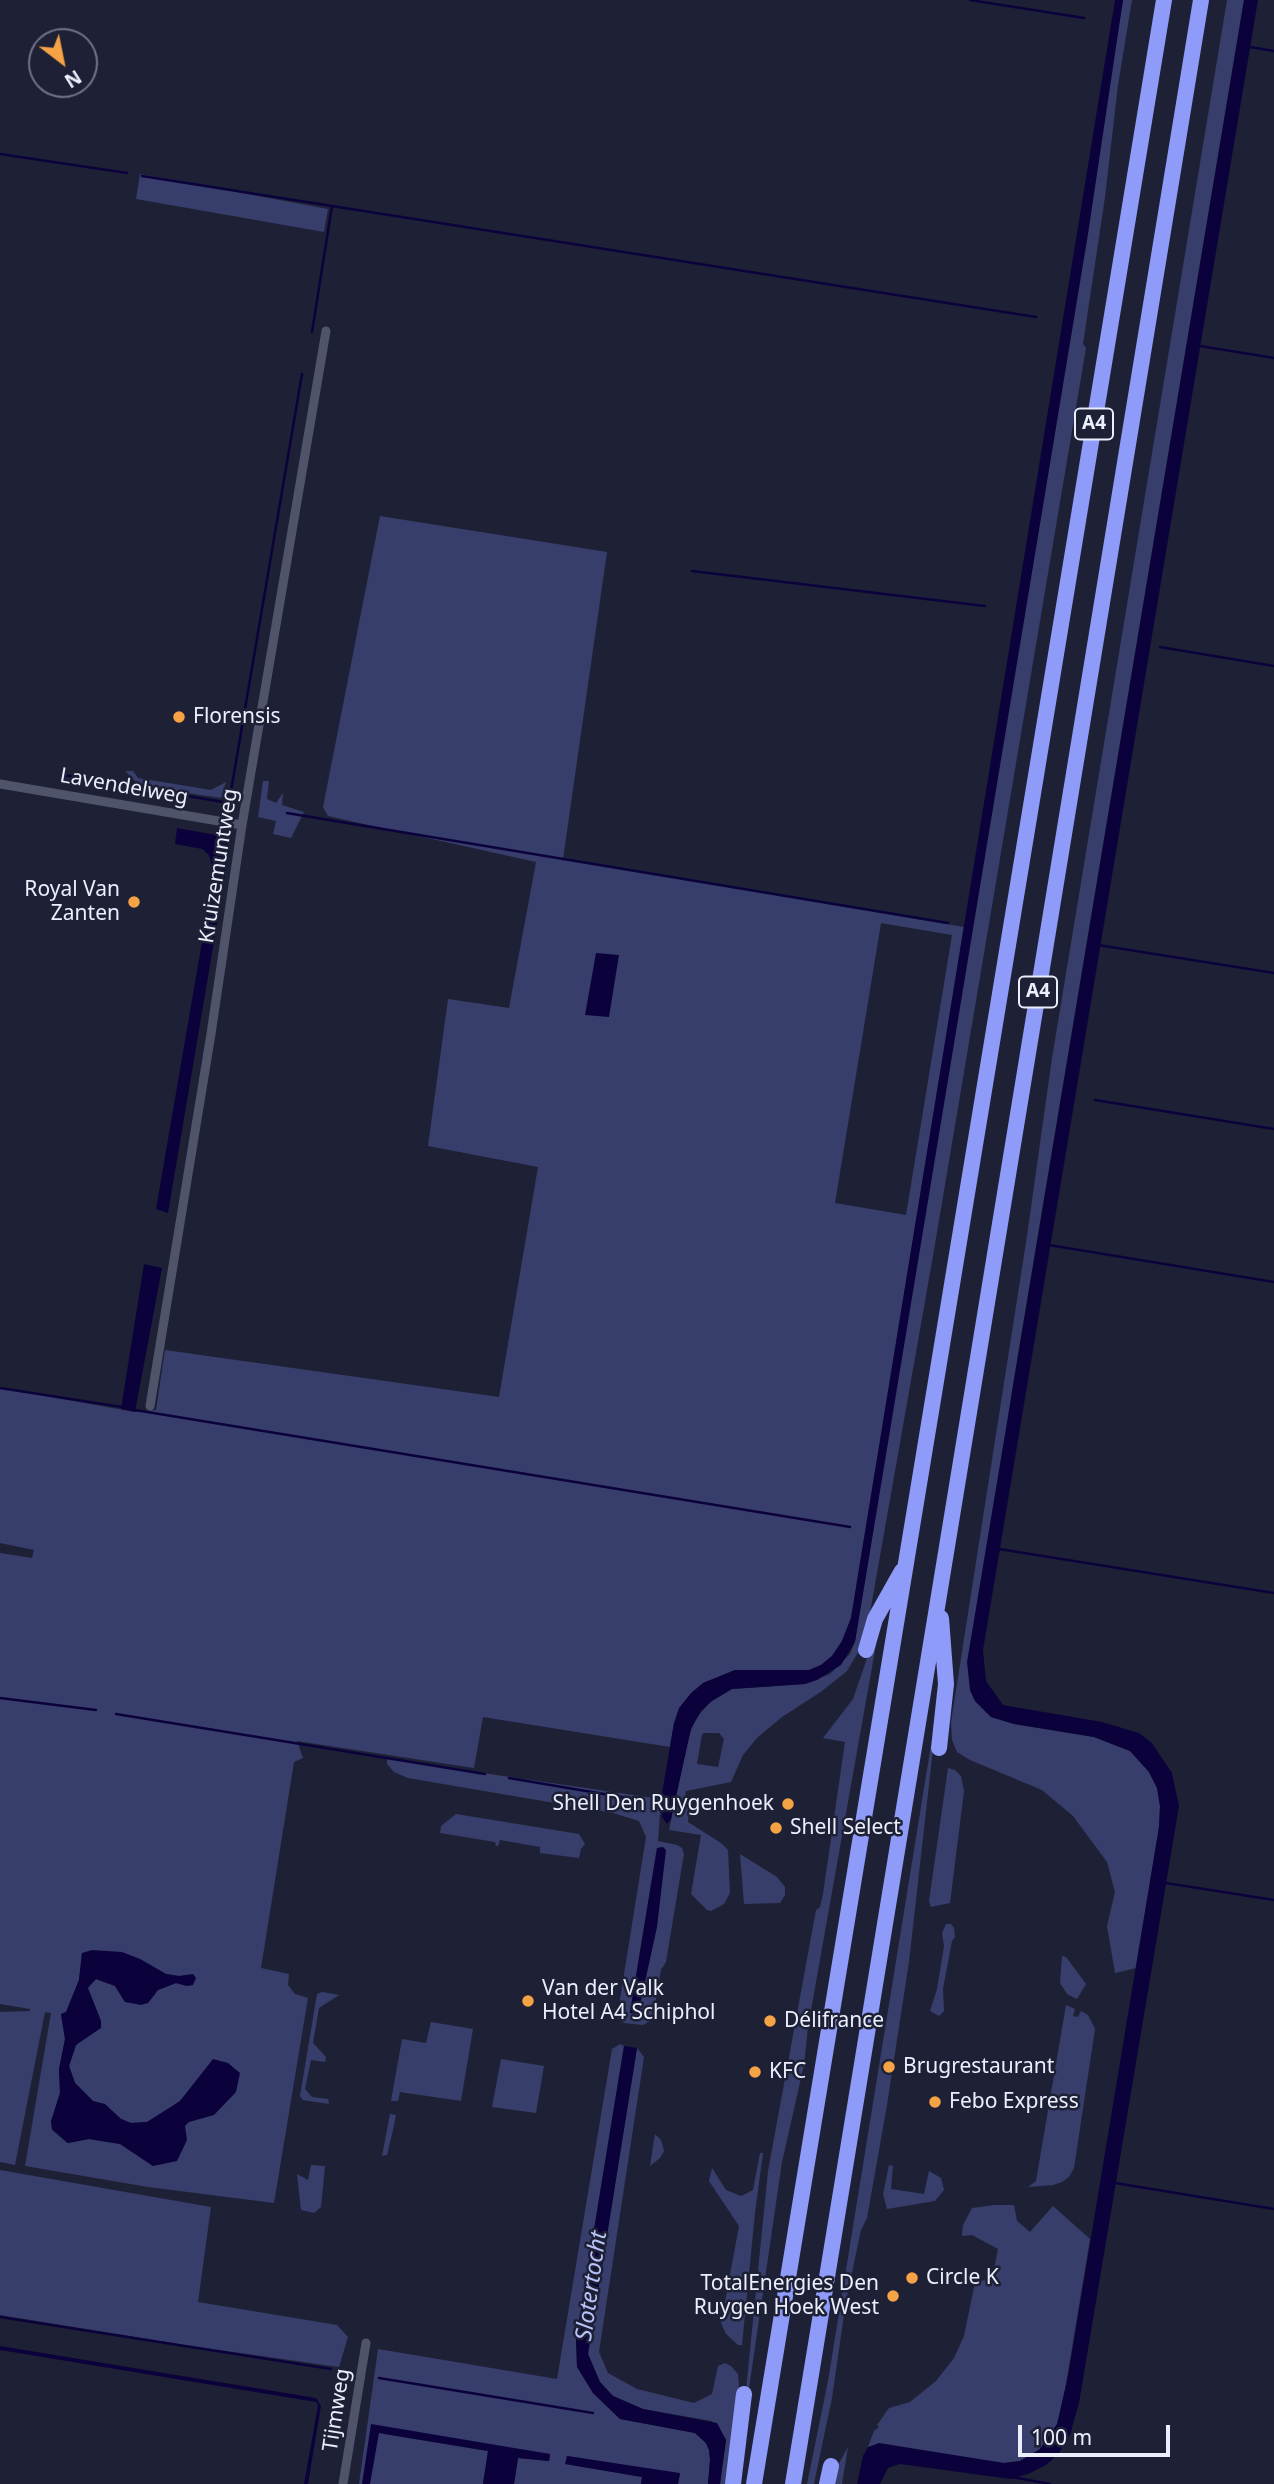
<!DOCTYPE html>
<meta charset="utf-8">
<style>
body{margin:0}
#map{position:relative;width:1274px;height:2484px;overflow:hidden;background:#1e2135;font-family:"Noto Sans",sans-serif}
canvas{display:block}
.north{position:absolute;left:28px;top:28px;width:70px;height:70px;box-sizing:border-box;background:#1e2135;border:2px solid #707385;border-radius:50%;rotate:148deg;font-size:19px;font-weight:700;line-height:28px;text-align:center;color:#ebeefc}
.north::after{content:'';display:block;margin:auto;width:24px;height:32px;background:#f5a345;clip-path:polygon(50% 0,100% 100%,50% 72%,0 100%)}
.scale{position:absolute;left:1018px;top:2425px;width:152px;height:32px;box-sizing:border-box;border:4px solid #ebeefc;border-top:0;padding-left:9px;font-size:21px;line-height:24px;white-space:nowrap;color:#ebeefc;-webkit-text-stroke:5px #1e2135;paint-order:stroke}
</style>
<div id="map">
<canvas width="1274" height="2484"></canvas>
<div class="north">N</div>
<div class="scale">100 m</div>
</div>
<script>
const context = document.querySelector('canvas').getContext('2d');
context.lineJoin = 'round';
function fill(path, color) { context.fillStyle = color; context.fill(path, 'evenodd'); }
const shape = rows => new Path2D(rows.map(r => 'M' + r).join(''));
function strokePath(path, color, width, dash) { context.strokeStyle = color; context.lineWidth = width; context.lineCap = dash ? 'butt' : 'round'; context.setLineDash(dash || []); context.stroke(path); }
function write(font, color, halo, rows, align = 'center') {
  context.font = font + ' "Noto Sans",sans-serif'; context.lineWidth = 5; context.setLineDash([]); context.textBaseline = 'middle'; context.strokeStyle = halo; context.fillStyle = color; for (const [text, x, y, turn = 0] of rows) {
    context.save(); context.translate(x, y); context.rotate((+turn || 0) * Math.PI / 180); context.textAlign = isNaN(turn) ? turn : align; if (halo) context.strokeText(text, 0, 0); context.fillText(text, 0, 0); context.restore();
  }
}
fill(shape([
 [1123,0,1132,0,1118,85,1105,197,1083,344,1086,348,933,1256,868,1624,860,1649,847,1671,822,1691,782,1717,757,1738,743,1755,731,1782,686,1791,683,1806,689,1808,688,1822,721,1843,728,1850,730,1893,724,1904,711,1911,707,1910,691,1894,701,1835,669,1830,688,1740,694,1721,711,1701,732,1689,805,1684,830,1674,850,1654,855,1641],
 [705,1733,719,1733,724,1739,718,1767,697,1764,702,1734],
 [1227,0,1244,0,1013,1384,970,1690,975,1701,991,1717,1014,1724,1094,1737,1130,1751,1149,1772,1157,1788,1160,1806,1159,1827,1136,1968,1115,1973,1107,1926,1115,1892,1107,1862,1073,1816,1042,1790,970,1760,957,1752,952,1740,951,1722,1027,1236,1052,1058],
 [140,174,328,209,324,232,136,199],
 [380,516,607,552,563,859,964,927,851,1618,842,1641,832,1656,821,1665,809,1670,735,1670,703,1683,674,1723,670,1747,483,1717,474,1768,297,1741,303,1758,294,1762,261,1968,289,1974,288,1985,295,1994,308,1998,274,2203,148,2187,25,2166,51,2013,45,2012,15,2165,0,2162,0,2012,30,2011,30,2009,0,2004,0,1553,32,1558,34,1550,0,1543,0,1388,135,1412,156,1410,165,1350,499,1397,538,1167,428,1146,448,999,509,1008,536,862,328,816,323,807],
 [881,923,952,935,906,1215,835,1203],
 [82,1953,140,1959,166,1974,179,1976,193,1975,187,1986,176,1983,158,1990,148,2003,125,2002,115,1986,96,1979,87,1988,101,2021,76,2045,69,2066,75,2083,93,2101,105,2105,121,2119,131,2123,147,2122,162,2114,180,2101,186,2094,215,2114,188,2122,153,2166,120,2144,89,2139,67,2143,52,2130,51,2122,60,2093,59,2069,65,2039,61,2014,66,2012,79,1980],
 [125,771,133,771,138,778,211,790,226,782,221,798,140,786],
 [263,781,269,781,267,799,276,803,283,793,282,805,304,812,291,838,273,834,276,821,258,817],
 [874,1638,877,1639,808,2027,804,2065,782,2162,740,2450,768,2171,816,1910,820,1907,823,1894,845,1742,823,1738,853,1699],
 [931,1745,933,1749,909,1962,887,2105,867,2218,861,2230,846,2301,832,2398,816,2474,814,2484,807,2484,828,2381],
 [387,1759,661,1799,658,1841,677,1845,682,1848,684,1854,666,1962,661,1970,653,2016,650,2021,643,2025,624,2023,617,2018,646,1837,639,1821,613,1813,408,1778,394,1772,387,1764],
 [657,1848,638,2014,630,2012],
 [948,1768,955,1770,961,1776,964,1791,950,1903,931,1907,929,1901],
 [456,1814,579,1834,585,1844,581,1849,579,1858,540,1853,540,1847,500,1840,498,1846,496,1846,495,1842,440,1833,441,1826],
 [740,1854,777,1877,785,1887,785,1895,780,1903,744,1904],
 [946,1924,951,1924,954,1928,955,1937,952,1941,943,1989,944,2011,939,2016,930,2011,937,1989,944,1946,942,1933],
 [1062,1956,1066,1957,1086,1984,1077,1999,1067,1994,1060,1983],
 [322,1992,339,1995,319,2008,313,2043,326,2057,325,2062,311,2060,305,2089,312,2097,328,2099,329,2104,303,2100,300,2096,317,1994],
 [1066,2005,1075,2009,1073,2016,1078,2017,1081,2011,1088,2015,1095,2029,1074,2168,1069,2177,1062,2182,1053,2185,1028,2187,1036,2181],
 [431,2022,473,2029,461,2101,400,2092,398,2101,391,2101,402,2039,426,2043],
 [620,2044,624,2046,576,2340,577,2367,593,2393,620,2419,695,2433,706,2443,709,2450,710,2460,708,2484,678,2484,680,2474,567,2456,566,2464,642,2477,641,2484,514,2484,518,2458,549,2461,550,2454,378,2433,488,2451,483,2484,359,2484,378,2349,557,2379,612,2049],
 [637,2048,644,2057,599,2352,608,2373,637,2389,694,2403,712,2394,718,2366,725,2363,731,2366,738,2374,739,2385,737,2425,728,2484,720,2484,726,2440,712,2421,643,2409,613,2396,600,2382,588,2354],
 [501,2059,544,2066,536,2113,492,2107],
 [390,2114,396,2115,393,2130,387,2155,382,2156],
 [655,2134,661,2140,664,2151,660,2158,650,2166],
 [760,2153,763,2153,755,2213,742,2345,738,2345,726,2334,721,2323,739,2226,709,2181,712,2168,726,2190,741,2196,753,2190],
 [311,2165,325,2166,321,2207,314,2213,301,2210,297,2174,308,2180],
 [889,2165,893,2166,891,2189,924,2194,929,2171,941,2178,944,2190,935,2201,887,2209,883,2194],
 [0,2170,211,2207,198,2302,337,2325,348,2337,339,2367,191,2346,0,2315],
 [994,2205,1014,2205,1017,2221,1030,2232,1053,2206,1090,2239,1062,2408,1057,2425,1040,2449,1020,2461,1004,2463,868,2447,874,2431,879,2427,877,2425,889,2408,910,2402,936,2381,954,2358,964,2336,975,2282,992,2279,998,2249,972,2235,962,2236,963,2225,972,2208],
 [848,2447,842,2484,832,2484,838,2465]
]), '#383e6c');
fill(shape([
 [1115,0,1123,0,1088,234,855,1642,841,1665,817,1680,805,1684,732,1689,712,1701,701,1711,691,1729,671,1819,667,1824,662,1817,661,1799,674,1723,679,1708,691,1693,703,1683,735,1670,809,1670,821,1665,832,1656,842,1641,851,1618],
 [1244,0,1258,0,983,1650,986,1681,1003,1705,1102,1722,1139,1733,1152,1743,1172,1773,1179,1806,1079,2403,1070,2435,1059,2453,1046,2465,1028,2474,1010,2479,900,2464,888,2468,880,2484,857,2484,863,2456,868,2447,879,2443,1004,2463,1020,2461,1040,2449,1057,2424,1068,2376,1159,1827,1160,1806,1157,1788,1149,1772,1130,1751,1094,1737,1014,1724,991,1717,975,1701,970,1690,967,1662],
 [177,828,222,836,230,847,168,1213,156,1209,214,872,209,855,202,849,175,844],
 [596,953,619,955,609,1017,585,1015],
 [144,1264,162,1268,135,1412,121,1409],
 [663,1847,666,1850,657,1927,638,2014,630,2013,657,1848],
 [92,1950,122,1952,140,1959,166,1974,179,1976,193,1974,196,1978,193,1985,187,1986,176,1983,158,1990,148,2003,141,2005,125,2002,115,1986,96,1979,88,1988,101,2021,101,2028,76,2045,69,2066,75,2083,93,2101,105,2104,121,2119,131,2123,147,2122,180,2101,213,2059,228,2063,240,2073,236,2092,214,2115,189,2122,185,2126,187,2140,177,2161,153,2166,120,2144,89,2139,68,2143,52,2129,51,2121,60,2093,59,2069,65,2039,61,2014,66,2012,79,1980,82,1953],
 [624,2046,637,2048,588,2354,600,2382,613,2396,643,2409,717,2423,726,2440,720,2484,708,2484,710,2460,709,2450,706,2443,695,2433,620,2419,593,2393,577,2367,576,2340],
 [0,2346,316,2398,321,2406,308,2484,304,2484,318,2405,316,2402,0,2350],
 [371,2424,550,2454,549,2461,518,2458,514,2484,483,2484,488,2451,379,2433,370,2484,362,2484],
 [567,2456,680,2473,678,2484,641,2484,642,2477,565,2464]
]), '#0b023c');
strokePath(shape([
 [970,0,1084,18],
 [1250,47,1274,51],
 [0,154,127,173],
 [142,176,332,206],
 [312,332,332,206,1036,317],
 [1200,346,1274,358],
 [692,571,985,606],
 [1160,647,1274,666],
 [64,775,229,803,302,374],
 [287,813,948,923],
 [1098,945,1274,973],
 [1095,1100,1274,1129],
 [1049,1245,1274,1282],
 [0,1388,122,1407],
 [135,1410,850,1527],
 [999,1549,1274,1593],
 [0,1698,96,1710],
 [116,1714,485,1774],
 [509,1778,639,1800],
 [1166,1883,1274,1900],
 [1115,2183,1274,2209],
 [0,2317,331,2369],
 [379,2378,593,2413],
 [1012,2477,1050,2484]
]), '#0b023c', 2.5);
strokePath(shape([
 [0,784,242,825],
 [150,1406,211,1034,242,825,326,331],
 [343,2484,366,2343]
]), '#50546b', 9);
strokePath(shape([
 [866,1650,875,1619,902,1571],
 [939,1748,946,1684,941,1618],
 [733,2484,744,2394],
 [754,2484,1164,0],
 [793,2484,1201,0],
 [827,2484,831,2466]
]), '#8e9bf9', 16);
for (const [x, y, r, color] of [
 [179,717,7,"#f5a345"],
 [134,902,7,"#f5a345"],
 [788,1804,7,"#f5a345"],
 [776,1828,7,"#f5a345"],
 [528,2001,7,"#f5a345"],
 [770,2021,7,"#f5a345"],
 [889,2067,7,"#f5a345"],
 [755,2072,7,"#f5a345"],
 [935,2102,7,"#f5a345"],
 [912,2278,7,"#f5a345"],
 [893,2296,7,"#f5a345"]
]) { const dot = new Path2D(); dot.arc(x, y, r, 0, 2 * Math.PI); context.fillStyle = color; context.fill(dot); strokePath(dot, '#1e2135', 2.5); }
for (const [x, y, w] of [
 [1094,424,38],
 [1038,992,38]
]) { const box = new Path2D(); box.roundRect(x - w / 2, y - 15.5, w, 31, 5); context.fillStyle = '#1e2135'; context.fill(box); strokePath(box, '#ebeefc', 2); }
write('bold 19px', '#ebeefc', null, [
 ["A4",1094,424],
 ["A4",1038,992]
]);
write('21px', '#ebeefc', '#1e2135', [
 ["Florensis",193,717],
 ["Royal Van",120,890,"right"],
 ["Zanten",120,914,"right"],
 ["Shell Den Ruygenhoek",774,1804,"right"],
 ["Shell Select",790,1828],
 ["Van der Valk",542,1989],
 ["Hotel A4 Schiphol",542,2013],
 ["Délifrance",784,2021],
 ["Brugrestaurant",903,2067],
 ["KFC",769,2072],
 ["Febo Express",949,2102],
 ["Circle K",926,2278],
 ["TotalEnergies Den",879,2284,"right"],
 ["Ruygen Hoek West",879,2308,"right"]
], 'left');
write('21px', '#ebeefc', '#1e2135', [
 ["Lavendelweg",124,787,10],
 ["Kruizemuntweg",219,866,-81],
 ["Tijmweg",337,2410,-81]
]);
write('italic 23px', '#bac4fc', '#1e2135', [
 ["Slotertocht",592,2286,-82]
]);
</script>
